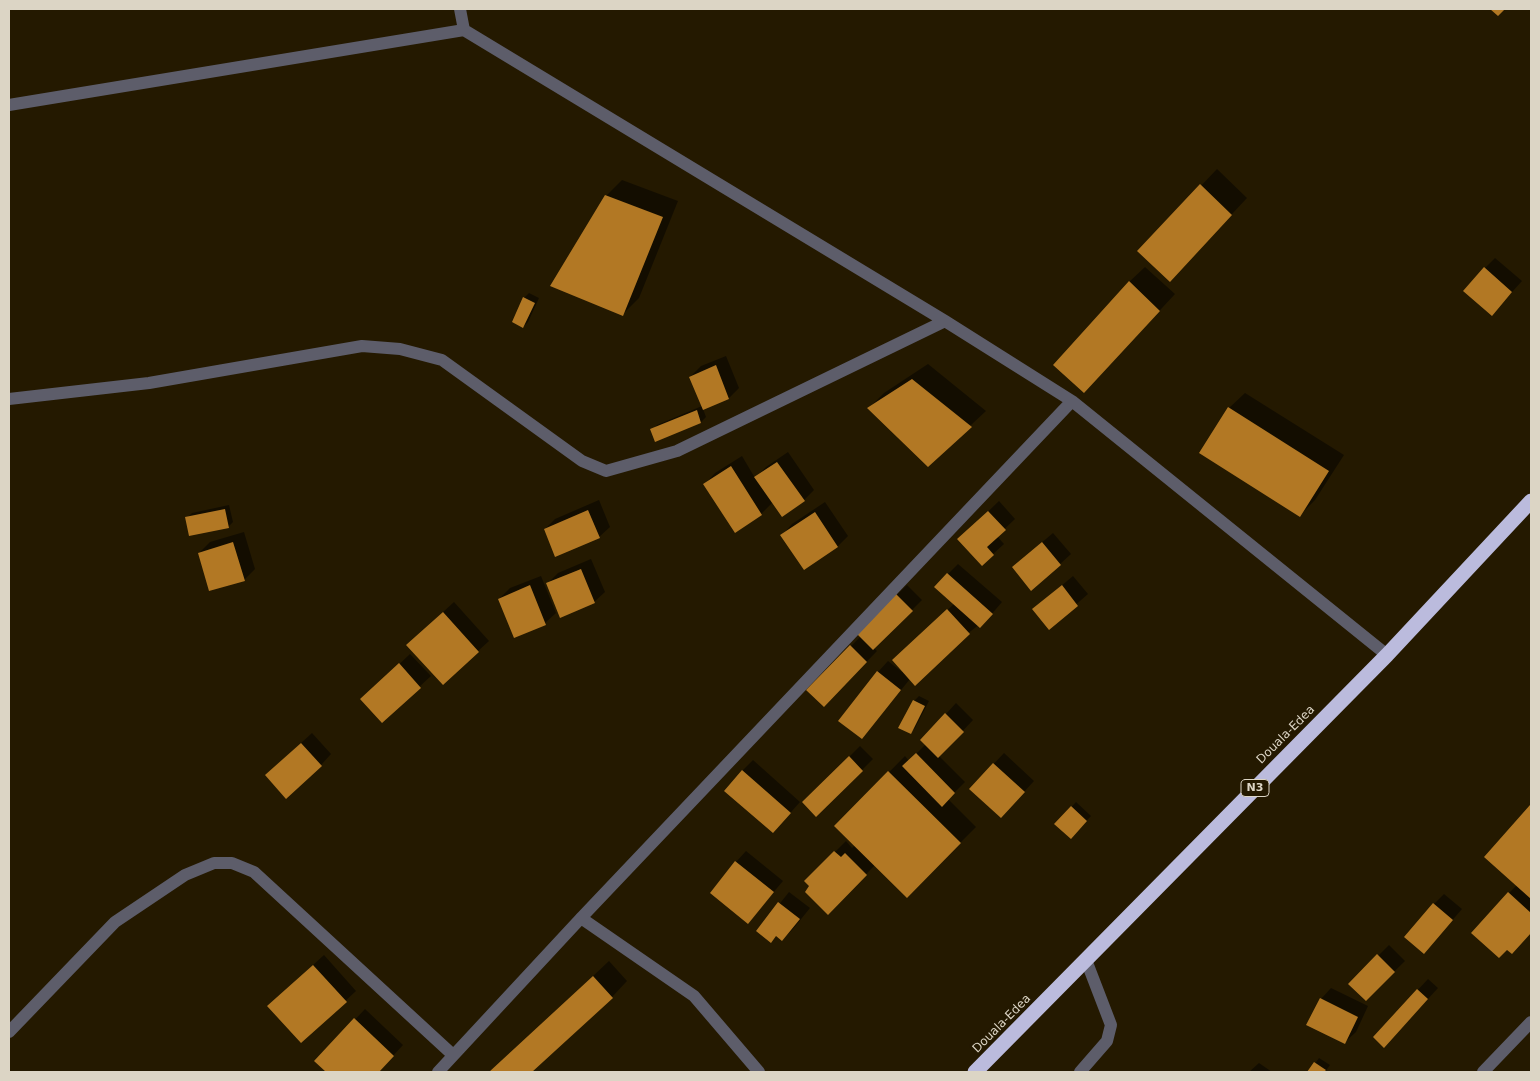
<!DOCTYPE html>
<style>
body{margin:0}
#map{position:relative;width:1540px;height:1081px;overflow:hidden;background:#241900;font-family:"DejaVu Sans",sans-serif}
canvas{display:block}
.frame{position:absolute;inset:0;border:10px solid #dcd5c5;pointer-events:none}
</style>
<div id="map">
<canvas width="1540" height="1081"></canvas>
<div class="frame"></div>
</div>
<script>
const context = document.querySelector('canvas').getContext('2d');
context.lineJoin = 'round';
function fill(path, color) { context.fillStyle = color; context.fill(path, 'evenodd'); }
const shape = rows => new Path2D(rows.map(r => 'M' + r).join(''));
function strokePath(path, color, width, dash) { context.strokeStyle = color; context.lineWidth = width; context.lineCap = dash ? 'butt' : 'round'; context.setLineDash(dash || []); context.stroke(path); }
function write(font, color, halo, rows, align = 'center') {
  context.font = font + ' "DejaVu Sans",sans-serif'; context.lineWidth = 5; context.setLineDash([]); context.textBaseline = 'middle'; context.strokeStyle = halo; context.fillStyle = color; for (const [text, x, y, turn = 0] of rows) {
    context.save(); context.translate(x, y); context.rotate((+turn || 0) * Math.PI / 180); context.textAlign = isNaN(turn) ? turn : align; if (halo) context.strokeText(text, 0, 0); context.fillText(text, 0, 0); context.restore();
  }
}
fill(shape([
 [1217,169,1247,198,1185,264,1139,251],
 [622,180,678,201,639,298,623,314,606,196],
 [1495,258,1522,281,1492,314,1485,268],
 [1145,267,1175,294,1099,376,1129,282],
 [529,293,539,298,528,322,523,327,524,298],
 [726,356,739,388,729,398,703,409,706,417,701,422,656,440,652,430,657,425,702,406,690,377,701,366],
 [928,364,986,411,928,465,869,408,884,393],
 [1245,393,1344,455,1315,500,1300,515,1229,408],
 [788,452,814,490,804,500,773,502,761,514,705,484,715,473,742,456,755,478,766,467],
 [599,500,610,527,599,537,545,529,555,519],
 [999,501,1015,519,997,536,1004,544,982,564,970,529],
 [825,502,848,536,838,546,805,569,782,535,792,524],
 [229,505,233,522,228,527,187,518,192,513],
 [244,532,255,569,244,580,199,553,210,542],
 [1053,533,1071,554,1060,564,1013,567],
 [591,559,605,592,594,602,547,584,558,573],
 [958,564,1002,602,990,616,910,679,862,738,878,672,888,661,902,672,904,650,954,604,948,574],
 [541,576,556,613,545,623,499,599,510,588],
 [1073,576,1088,594,1049,628,1034,609],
 [907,585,922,600,874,648,877,651,824,706,808,690,861,636,858,633],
 [454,602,489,641,478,651,418,635],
 [410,654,431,676,382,721,373,689],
 [919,696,929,701,915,728,910,733,914,701],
 [956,703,973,720,939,756,965,782,948,799,976,827,907,896,875,865,828,913,806,881,846,841,852,848,855,845,836,826,905,756,909,761,926,744,946,714],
 [312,733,331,754,321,765,277,765],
 [860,746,873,759,817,815,804,802],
 [1004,753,1034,781,1011,806,970,789],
 [753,760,800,802,783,821,742,771],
 [1076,802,1091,816,1071,837,1056,824],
 [1531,806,1531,932,1522,942,1509,893,1517,885,1486,857],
 [746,851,783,881,748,922,736,862],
 [789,892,810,908,793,929,782,940,776,935,758,931],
 [1444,894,1462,909,1424,953,1434,904],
 [1389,945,1405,961,1366,999,1350,984],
 [324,955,356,991,301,1042,279,996],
 [609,961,627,981,612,997,530,1072,491,1072],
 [1428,979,1438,988,1394,1036,1374,1037],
 [1331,988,1368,1006,1356,1032,1345,1042,1321,999],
 [365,1009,403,1045,378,1072,328,1072,316,1061],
 [1319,1058,1330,1065,1325,1072,1309,1072],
 [1259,1063,1272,1072,1249,1072]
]), '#0007');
fill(shape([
 [1490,9,1505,9,1498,16],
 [1200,184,1232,215,1170,282,1137,251],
 [605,195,663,217,623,316,550,286],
 [1484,267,1512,292,1492,316,1463,291],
 [1129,281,1160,311,1084,393,1053,365],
 [523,297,535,303,523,328,512,322],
 [716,365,729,399,703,410,689,377],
 [912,379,972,427,928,467,867,408],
 [1228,407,1329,471,1300,517,1199,453],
 [697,410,701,423,655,442,650,429],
 [777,462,805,501,782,517,754,477],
 [731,466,762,515,735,533,703,484],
 [225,509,229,528,189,536,185,517],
 [588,510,600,538,555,557,544,529],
 [988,511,1006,530,987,547,994,555,982,566,957,539],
 [815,512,838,547,804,570,780,535],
 [233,542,245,581,209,591,198,553],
 [1042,542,1061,565,1031,591,1012,567],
 [581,569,595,603,560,618,546,583],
 [947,573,993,614,980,628,934,587],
 [530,585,546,625,514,638,498,599],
 [1062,585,1078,606,1049,630,1032,609],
 [896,594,913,611,873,650,856,633],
 [947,609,970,634,915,686,892,660],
 [443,612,479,652,443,685,406,645],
 [850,645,867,662,824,707,806,690],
 [399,663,421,688,382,723,360,699],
 [877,671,901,690,862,739,838,721],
 [913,700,925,706,911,734,898,728],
 [945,713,964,732,938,758,920,740],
 [301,743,322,766,286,799,265,775],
 [916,753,955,793,942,807,902,766],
 [849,756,863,771,816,817,802,802],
 [993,763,1025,792,1001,818,969,789],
 [742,770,791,813,773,833,724,791],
 [888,771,961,843,907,898,834,826],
 [1530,805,1531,806,1531,899,1484,857],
 [1071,806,1087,821,1071,839,1054,824],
 [834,851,841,857,845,853,867,875,828,915,805,892,809,886,804,881],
 [735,861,774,892,748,924,710,893],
 [1508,892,1531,913,1531,933,1512,954,1507,950,1499,958,1471,933],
 [778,902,800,919,782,941,776,936,771,943,756,931],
 [1433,903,1453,920,1424,954,1404,937],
 [1377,954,1395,972,1366,1001,1348,984],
 [313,965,347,1002,301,1043,267,1006],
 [593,976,613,998,532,1072,489,1072],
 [1417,989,1428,999,1384,1048,1373,1037],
 [1320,998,1358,1017,1345,1044,1306,1025],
 [354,1018,394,1056,379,1072,326,1072,314,1061],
 [1314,1062,1326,1070,1324,1072,1307,1072]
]), '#b27824');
strokePath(shape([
 [1080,1072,1107,1041,1111,1025,1086,960]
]), '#5d5d6a', 12);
strokePath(shape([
 [460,9,464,30],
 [9,105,464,30,945,321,1072,401,1387,655],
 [9,399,149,383,362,346,400,349,442,360,582,461,606,471,677,451,945,321],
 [581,918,694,996,759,1072],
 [9,1032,115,922,185,875,214,863,232,863,254,872,453,1055],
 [438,1072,581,918,1072,401],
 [1483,1072,1531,1022]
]), '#5d5d6a', 12);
strokePath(shape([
 [975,1072,1387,655,1531,501]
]), '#bbd', 15);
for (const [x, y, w] of [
 [1255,788,28]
]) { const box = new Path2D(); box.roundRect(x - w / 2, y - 8.5, w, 17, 4); context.fillStyle = '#241900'; context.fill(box); strokePath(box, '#dcd5c5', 1); }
write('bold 11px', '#dcd5c5', null, [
 ["N3",1255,788]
]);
write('12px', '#dcd5c5', '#241900', [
 ["Douala-Edea",1286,735,-45],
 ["Douala-Edea",1002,1024,-45]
]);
</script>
